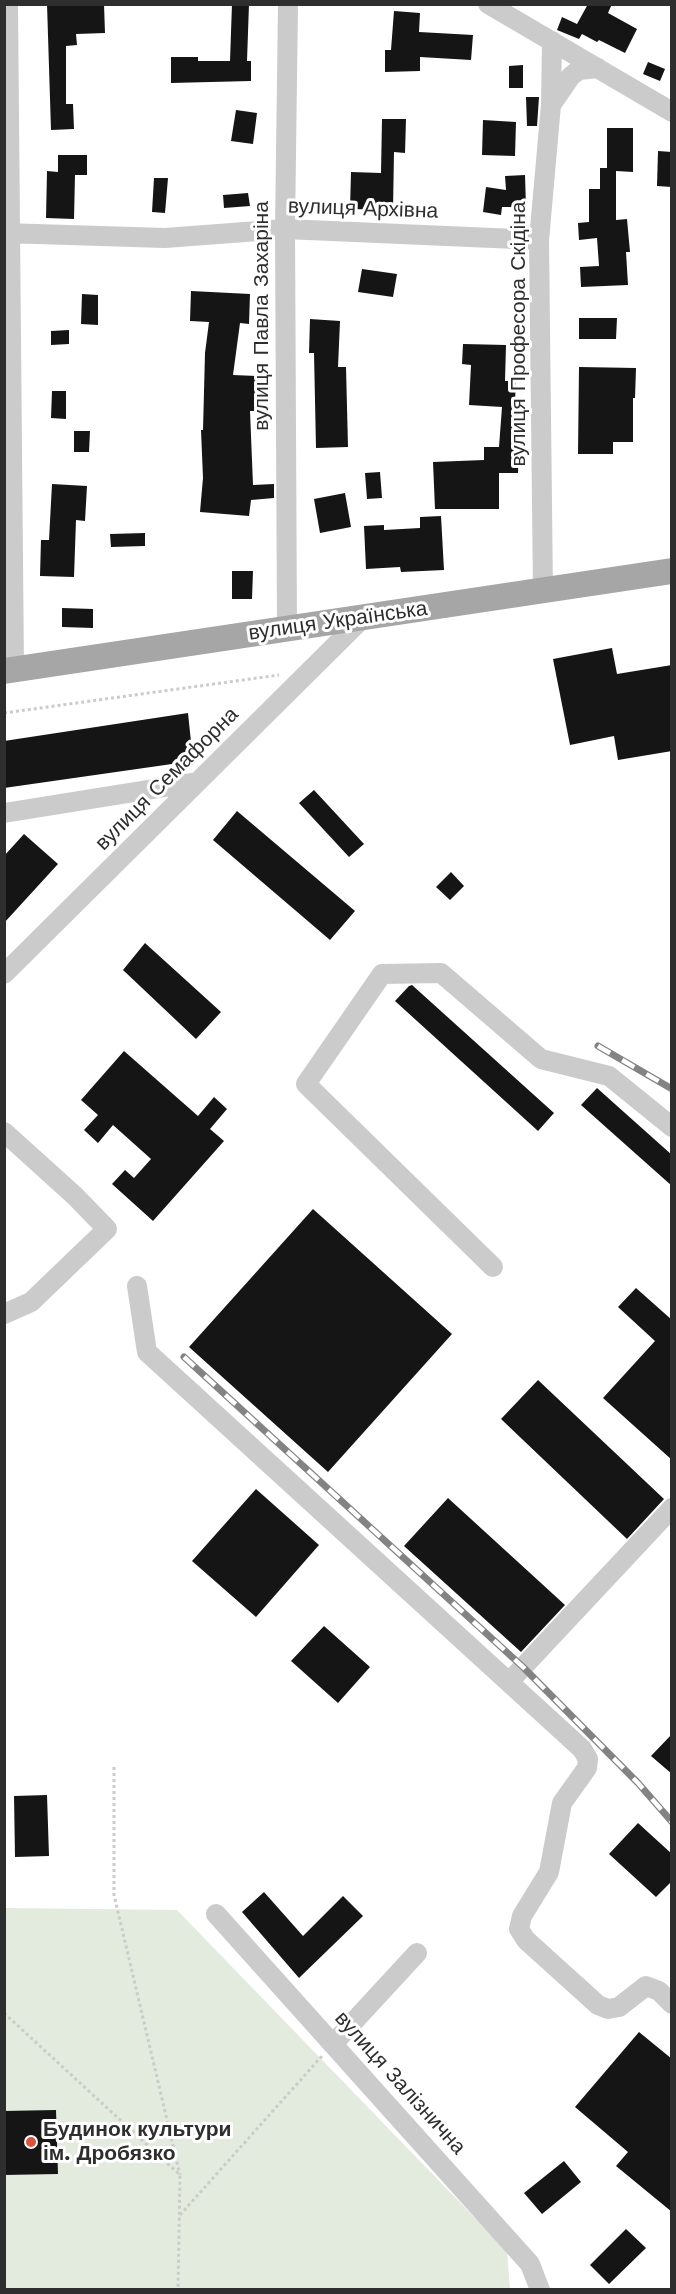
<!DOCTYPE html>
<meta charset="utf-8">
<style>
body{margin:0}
#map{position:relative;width:676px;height:2294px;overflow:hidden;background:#fff;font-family:"Work Sans",sans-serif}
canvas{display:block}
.frame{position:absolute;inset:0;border:6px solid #2e2e2e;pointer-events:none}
</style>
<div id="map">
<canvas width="676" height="2294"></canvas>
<div class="frame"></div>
</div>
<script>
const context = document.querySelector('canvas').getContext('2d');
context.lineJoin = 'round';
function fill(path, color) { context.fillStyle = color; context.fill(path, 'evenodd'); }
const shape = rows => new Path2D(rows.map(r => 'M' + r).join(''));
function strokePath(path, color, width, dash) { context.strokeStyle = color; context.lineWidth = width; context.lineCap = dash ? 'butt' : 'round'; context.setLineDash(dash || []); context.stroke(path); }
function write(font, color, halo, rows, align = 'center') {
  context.font = font + ' "Work Sans",sans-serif'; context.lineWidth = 6; context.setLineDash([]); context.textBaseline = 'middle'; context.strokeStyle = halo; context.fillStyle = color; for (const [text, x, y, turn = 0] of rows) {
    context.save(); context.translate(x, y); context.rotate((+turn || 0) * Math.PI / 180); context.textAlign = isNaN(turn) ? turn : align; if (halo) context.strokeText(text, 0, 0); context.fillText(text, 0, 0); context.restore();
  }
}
fill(shape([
 [5,1908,177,1910,507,2251,510,2289,5,2290]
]), '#e2ebdd');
fill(shape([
 [47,4,104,4,105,33,76,34,77,45,66,46,66,104,73,104,74,129,51,130],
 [232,4,249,4,247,61,251,61,251,81,171,83,171,57,198,57,198,61,230,61],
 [588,4,612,4,608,13,637,29,625,53,599,40,597,42,582,34,579,39,557,30,562,17,577,24],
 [394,11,420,13,419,32,473,35,471,60,420,57,420,71,385,72,385,50,391,50],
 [648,62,665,69,660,81,643,74],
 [523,65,523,88,509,88,509,66],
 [526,97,539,97,537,126,527,126],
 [236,110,257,113,253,144,231,141],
 [382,119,406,119,405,153,394,152,393,210,350,209,351,172,381,173],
 [483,120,516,122,515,156,482,155],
 [607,128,633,128,633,172,616,171,616,220,627,219,630,252,626,252,628,285,581,287,580,267,599,266,597,238,579,240,578,223,589,222,589,189,600,189,600,168,607,168],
 [658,151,672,152,672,187,657,186],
 [58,155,87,155,87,175,75,175,74,219,46,218,47,171,58,172],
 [525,175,526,207,502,207,501,215,483,212,486,187,506,190,505,176],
 [154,178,168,178,165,213,152,212],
 [248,193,250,206,224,208,223,195],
 [362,269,397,274,393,297,358,292],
 [191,291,250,294,249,324,240,323,233,375,257,376,256,411,250,411,253,485,274,484,274,498,251,500,249,516,200,512,203,478,201,430,203,430,205,353,209,322,190,321],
 [82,294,98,295,98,325,81,324],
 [579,318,617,318,616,339,579,339],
 [310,319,340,321,338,367,346,367,348,447,316,448,314,353,309,353],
 [69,330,69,344,51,345,51,331],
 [463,344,506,345,505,381,516,381,514,421,522,422,521,436,519,436,518,473,499,473,499,509,435,509,433,462,484,460,484,447,499,447,502,407,469,405,471,365,462,364],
 [579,367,636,368,635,398,633,398,633,442,613,442,613,454,578,454],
 [52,391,66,391,66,419,51,418],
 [74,431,90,431,89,452,74,452],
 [380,472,382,498,367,499,365,473],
 [52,484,87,486,85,521,76,520,74,577,40,576,41,540,49,540],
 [345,493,351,527,320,533,314,499],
 [441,516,444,570,401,572,400,567,366,569,364,526,384,525,384,530,420,528,420,517],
 [145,533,145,546,111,547,110,534],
 [232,571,253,571,252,599,232,599],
 [62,608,93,609,93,628,62,627],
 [612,648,617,674,672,665,672,751,618,760,614,736,570,745,553,659],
 [188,713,193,761,4,788,4,741],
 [314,790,364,844,349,857,299,803],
 [237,811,355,911,330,940,213,840],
 [24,834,58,864,4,923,4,856],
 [451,872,464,886,450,900,436,887],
 [145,943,221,1012,196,1039,123,970],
 [412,985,554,1113,538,1131,395,1001,409,986],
 [124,1051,198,1116,214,1097,227,1109,210,1129,224,1141,153,1221,112,1184,125,1170,134,1178,151,1159,113,1125,98,1143,84,1130,98,1115,81,1100],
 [597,1088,672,1155,672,1186,581,1105],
 [313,1209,452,1334,328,1472,189,1347],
 [636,1288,672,1320,672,1460,603,1398,655,1341,618,1307],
 [538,1380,664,1499,627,1539,501,1419],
 [256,1489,319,1545,256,1617,192,1561],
 [448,1498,565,1605,521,1652,404,1546],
 [324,1626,370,1667,338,1703,291,1661],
 [672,1734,672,1774,651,1756],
 [47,1795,49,1856,15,1857,14,1796],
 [638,1823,672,1854,672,1881,656,1897,609,1854],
 [264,1892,303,1936,343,1896,363,1916,299,1978,242,1912],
 [639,2032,672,2059,672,2212,616,2166,628,2152,575,2107],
 [56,2110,58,2174,4,2175,4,2111],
 [564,2161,581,2182,542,2214,524,2193],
 [626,2229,646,2248,609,2284,590,2265]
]), '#151515');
strokePath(shape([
 [4,713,279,675],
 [114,1767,114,1895,180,2175],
 [4,2013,180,2175,178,2290],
 [180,2215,322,2056]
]), '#cbcbcb', 3, [3, 3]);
strokePath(shape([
 [8,4,14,670],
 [488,4,672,112],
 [551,105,571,76,579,70,598,68],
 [4,233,165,238,285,229,539,240],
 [543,591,539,240,551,105,552,41],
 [287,627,285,229,288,4],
 [4,813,197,782],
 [4,974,363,618],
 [4,1132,75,1196,107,1229,31,1302,4,1314],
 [493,1267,306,1084,382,974,441,973,541,1059,609,1076,672,1127],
 [137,1286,147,1352,582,1749,588,1759,587,1768,562,1803,549,1872,522,1916,519,1929,526,1940,598,2005,608,2009,619,2007,646,1986,659,1991,672,2004],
 [509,1682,672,1508],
 [216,1914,530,2264,540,2290],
 [333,2044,417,1953]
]), '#cbcbcb', 20);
strokePath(shape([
 [4,671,672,571]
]), '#a6a6a6', 26);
const rail = shape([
 [598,1046,672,1089],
 [184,1357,523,1667,638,1783,672,1822]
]);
strokePath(rail, '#838383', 7);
strokePath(rail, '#fff', 4.5, [14]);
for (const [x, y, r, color] of [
 [31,2142,6,"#d7543e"]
]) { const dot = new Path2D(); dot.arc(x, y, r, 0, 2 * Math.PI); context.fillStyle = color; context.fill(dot); strokePath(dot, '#fff', 2); }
write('21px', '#2e2e2e', '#fff', [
 ["вулиця Архівна",363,209,2],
 ["вулиця Павла Захаріна",262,316,-90],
 ["вулиця Професора Скідіна",519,334,-90],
 ["вулиця Українська",338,621,-8],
 ["вулиця Семафорна",167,779,-45],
 ["вулиця Залізнична",400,2083,48]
]);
write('bold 21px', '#2e2e2e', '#fff', [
 ["Будинок культури",43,2130],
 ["ім. Дробязко",43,2154]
], 'left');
</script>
